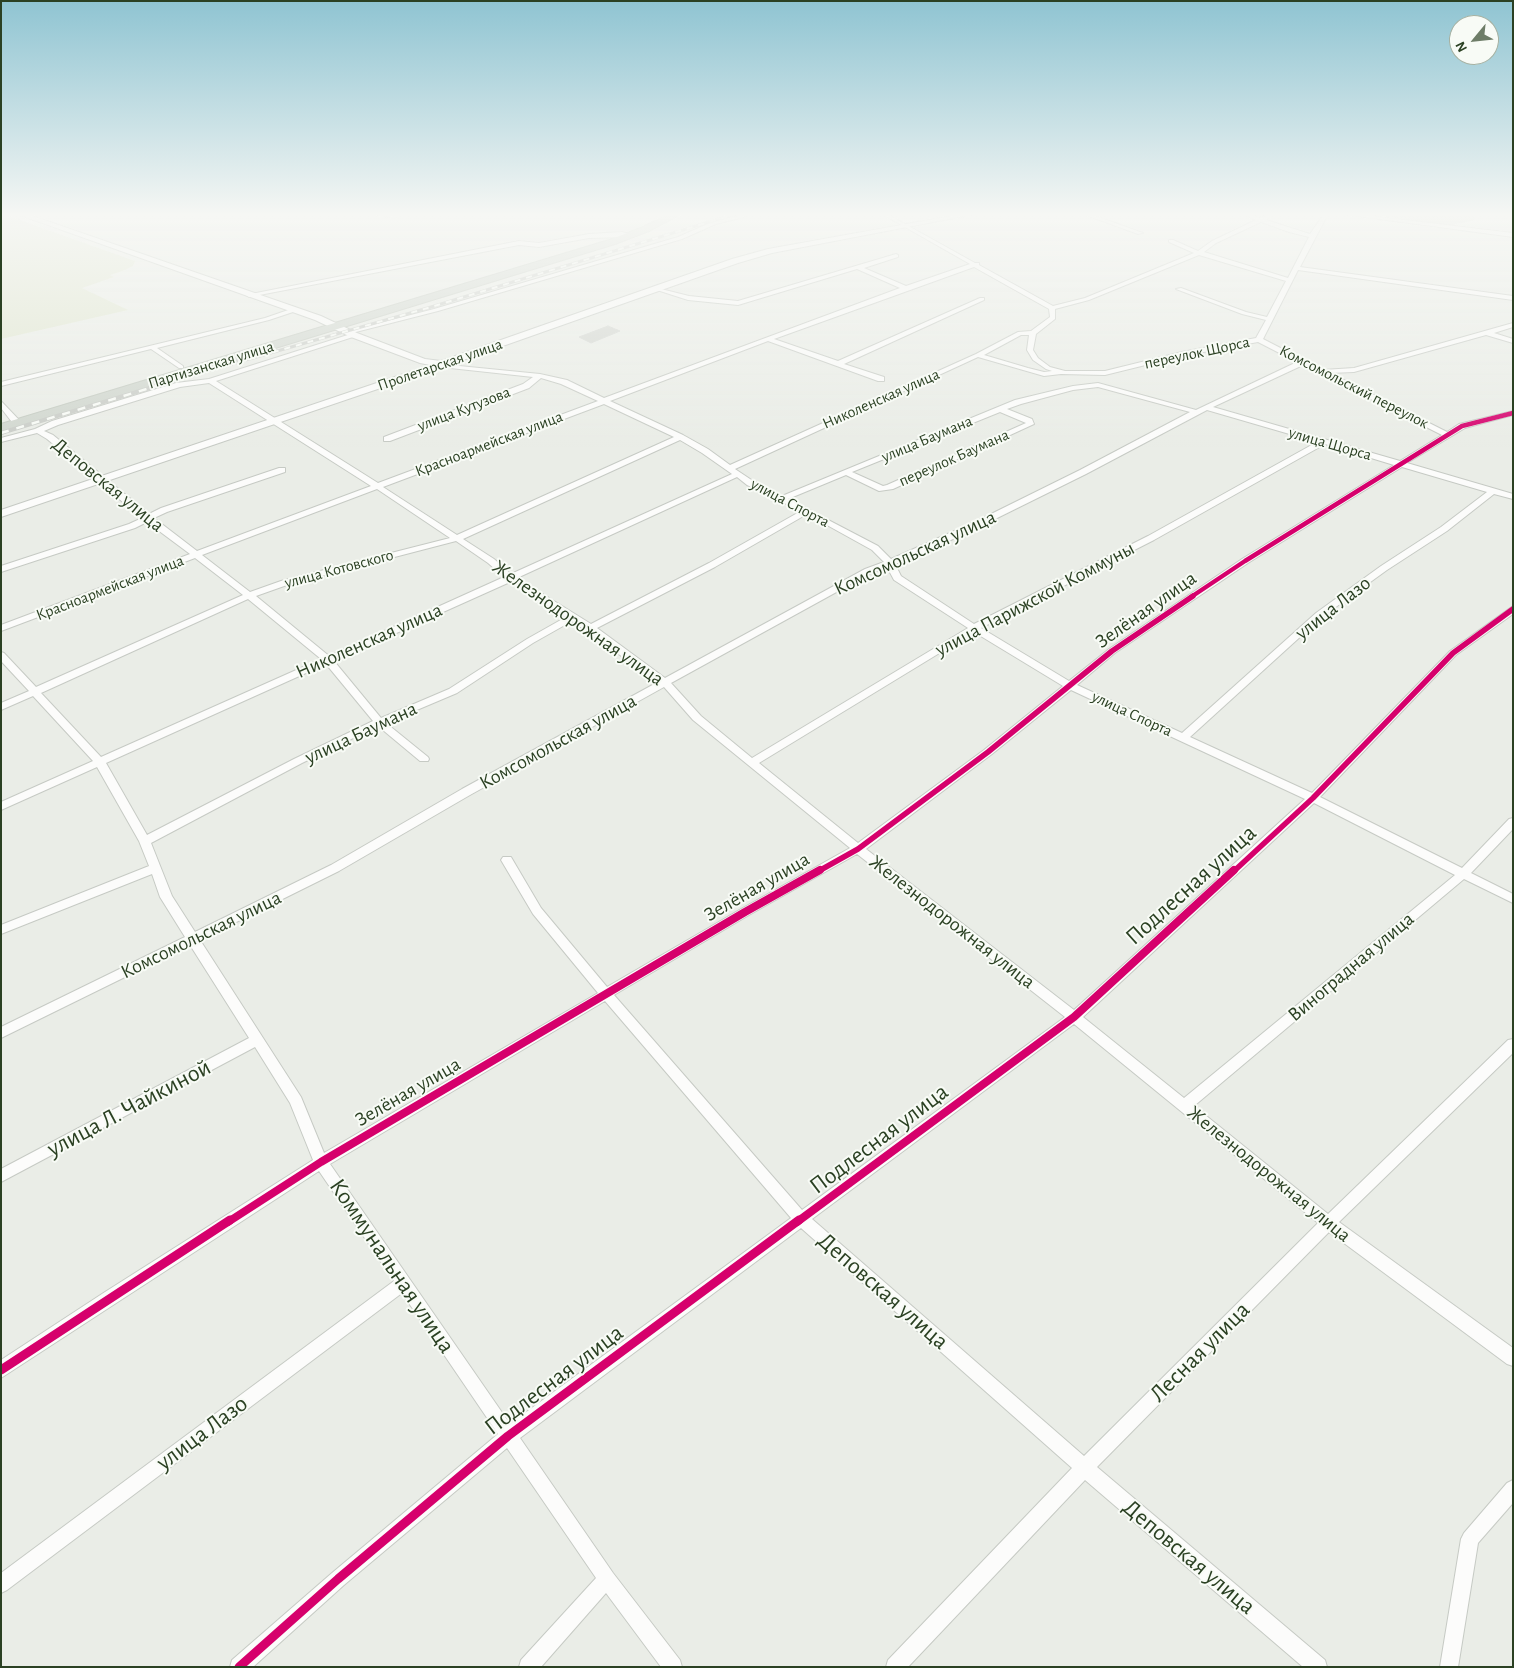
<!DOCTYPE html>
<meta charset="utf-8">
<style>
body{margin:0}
#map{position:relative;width:1514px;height:1668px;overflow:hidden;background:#eaede7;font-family:"Alegreya Sans",sans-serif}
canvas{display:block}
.frame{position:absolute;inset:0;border:2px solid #2b4123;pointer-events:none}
.north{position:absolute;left:1449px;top:15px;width:50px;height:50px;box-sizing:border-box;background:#f8fbf6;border:1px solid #a6b1a2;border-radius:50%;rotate:242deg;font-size:14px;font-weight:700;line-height:20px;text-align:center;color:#2b4123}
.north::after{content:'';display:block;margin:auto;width:18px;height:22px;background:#6e7d68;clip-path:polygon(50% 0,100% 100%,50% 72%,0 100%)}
</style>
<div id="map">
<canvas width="1514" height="1668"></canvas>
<div class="frame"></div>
<div class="north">N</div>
</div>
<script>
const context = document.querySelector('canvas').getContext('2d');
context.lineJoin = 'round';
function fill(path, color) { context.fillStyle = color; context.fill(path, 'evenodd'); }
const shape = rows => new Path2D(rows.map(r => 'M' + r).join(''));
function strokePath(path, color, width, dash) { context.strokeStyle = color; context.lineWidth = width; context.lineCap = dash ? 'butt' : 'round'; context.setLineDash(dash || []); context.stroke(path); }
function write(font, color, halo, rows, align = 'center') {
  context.font = font + ' "Alegreya Sans",sans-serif'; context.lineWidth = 4; context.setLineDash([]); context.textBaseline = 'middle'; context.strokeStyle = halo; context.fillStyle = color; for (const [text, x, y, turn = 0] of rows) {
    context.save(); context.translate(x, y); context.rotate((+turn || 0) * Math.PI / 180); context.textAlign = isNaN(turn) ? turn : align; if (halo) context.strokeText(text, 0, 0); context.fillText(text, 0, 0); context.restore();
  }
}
fill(shape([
 [1364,214,1474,214,1474,220,1452,225]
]), '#d9ded5');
fill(shape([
 [1,215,6,215,135,261,133,266,125,270,110,275,114,277,82,288,128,310,1,339]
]), '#e0e6d0');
const building = shape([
 [608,326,620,331,591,343,579,337,608,326]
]);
fill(building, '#d2d5cf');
strokePath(building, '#d2d5d0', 1);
const minor = shape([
 [374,214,388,214,398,216,395,218,374,214],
 [747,214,755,214,716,224,682,239,438,311,348,334,345,332,434,309,678,237,712,222,747,214],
 [882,214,887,214,975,263,979,263,979,265,1053,306,1085,298,1194,253,1169,242,1169,240,1173,240,1198,251,1212,241,1256,220,1243,214,1249,214,1260,218,1270,214,1275,214,1266,220,1310,234,1324,214,1328,214,1300,267,1513,296,1513,300,1298,270,1263,339,1323,370,1354,368,1513,323,1513,327,1494,333,1513,339,1513,343,1486,335,1354,372,1330,373,1447,432,1459,424,1513,411,1513,415,1465,428,1407,463,1513,494,1513,499,1494,494,1447,531,1387,570,1322,617,1190,737,1312,793,1450,651,1513,606,1513,614,1456,655,1320,797,1462,868,1509,819,1513,818,1513,829,1471,873,1513,894,1513,903,1464,879,1194,1106,1328,1214,1508,1040,1513,1039,1513,1053,1339,1222,1513,1348,1513,1366,1507,1364,1329,1232,1097,1467,1325,1660,1327,1667,1303,1667,1085,1480,908,1667,886,1667,888,1660,1072,1468,801,1228,520,1438,613,1573,680,1660,682,1667,661,1667,606,1593,541,1667,519,1667,521,1660,596,1578,507,1448,344,1585,253,1667,230,1667,232,1660,332,1573,498,1434,402,1293,7,1590,1,1593,1,1573,394,1281,319,1171,1,1378,1,1360,105,1292,313,1160,290,1103,255,1047,1,1182,1,1169,249,1038,190,945,1,1038,1,1027,185,937,160,897,152,874,1,934,1,925,149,866,139,841,97,767,1,810,1,802,93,761,33,696,1,710,1,703,29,691,1,661,1,652,4,653,36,687,243,595,195,558,1,631,1,625,190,554,147,522,135,528,1,572,1,566,129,524,142,518,47,439,37,433,1,442,1,438,35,429,52,421,176,383,209,379,354,333,356,334,356,336,216,381,378,483,598,401,561,384,541,378,529,388,390,441,384,441,384,437,523,384,533,377,441,367,438,365,439,364,540,374,567,380,604,398,900,288,857,269,738,305,688,300,657,290,657,288,689,296,738,301,896,254,898,255,898,257,864,268,906,286,970,264,882,214],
 [1261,222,1289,232,1309,237,1288,278,1204,252,1216,243,1261,222],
 [1199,255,1286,281,1267,317,1246,312,1181,288,1176,289,1242,314,1266,320,1256,338,1182,352,1105,371,1065,371,1050,367,1038,358,1033,350,1036,334,1055,319,1055,309,1089,300,1199,255],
 [974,267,1049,309,1050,317,1031,331,1018,332,976,354,730,465,708,449,683,435,610,401,768,341,878,381,884,381,884,377,844,364,984,300,984,298,980,298,838,361,774,339,974,267],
 [1021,335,1029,335,1027,350,1033,360,1046,369,1052,371,1044,372,1028,368,984,355,1021,335],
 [1258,342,1297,362,1196,410,1098,383,1073,386,1015,400,782,496,753,481,735,469,978,357,1044,376,1061,374,1105,375,1182,356,1258,342],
 [1303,365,1442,435,1400,461,1213,407,1303,365],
 [209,383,371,486,197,551,154,518,167,512,285,472,285,468,279,468,161,508,149,514,53,435,44,431,58,425,180,387,209,383],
 [1098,387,1190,412,1080,470,979,520,891,559,878,546,788,499,846,475,879,491,893,489,1034,424,1032,419,1007,409,1021,404,1073,390,1098,387],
 [604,404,674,437,457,535,383,487,604,404],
 [1207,410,1317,442,1148,536,974,624,901,576,895,564,921,554,985,524,1086,474,1207,410],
 [1000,412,1026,423,887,485,883,486,852,472,1000,412],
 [680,440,702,453,732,474,511,574,494,559,463,539,680,440],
 [1325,444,1394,465,1242,559,1109,649,1069,681,981,628,1154,540,1325,444],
 [1402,467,1487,492,1441,527,1381,566,1316,613,1182,733,1077,685,1115,653,1248,563,1402,467],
 [737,477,747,485,801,511,709,563,591,624,517,578,737,477],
 [377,489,450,538,281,581,250,592,202,555,377,489],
 [807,514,872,550,884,562,865,569,665,678,597,628,715,567,807,514],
 [456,541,488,563,504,577,329,656,256,596,287,585,456,541],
 [887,567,894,580,968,628,752,758,701,716,671,683,871,573,887,567],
 [510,582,566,617,527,639,449,689,381,718,334,661,510,582],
 [248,599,321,659,101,757,41,693,248,599],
 [572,621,658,682,462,789,331,865,195,932,172,896,151,843,302,763,378,726,420,761,428,761,429,759,428,757,386,723,457,693,533,643,572,621],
 [974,632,1063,686,984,750,858,843,759,763,974,632],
 [326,664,373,721,294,759,147,835,106,763,326,664],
 [664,687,693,720,850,848,741,909,607,987,541,908,511,857,503,857,501,860,533,914,598,993,324,1153,301,1097,200,940,339,871,470,795,664,687],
 [1071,690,1305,799,1074,1010,866,849,992,754,1071,690],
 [1314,803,1455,875,1184,1098,1083,1017,1314,803],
 [857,854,1065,1017,802,1210,614,995,749,915,857,854],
 [605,1001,791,1218,510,1424,330,1164,605,1001],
 [1074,1024,1318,1223,1084,1456,812,1219,1074,1024],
 [1083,214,1090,214,1143,233,1138,234,1083,214],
 [1342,214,1354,214,1513,233,1513,237,1342,214],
 [622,232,634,235,631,237,589,238,539,247,519,245,249,297,246,295,519,241,539,243,589,234,622,232],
 [294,308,296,309,296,311,269,320,157,348,183,366,183,368,179,368,151,349,1,386,1,382,265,318,294,308],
 [1,401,21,422,21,426,15,426,1,408,1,401],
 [1513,1480,1513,1503,1478,1543,1458,1667,1440,1667,1461,1539,1464,1533,1507,1483,1513,1480]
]);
const tertiary = shape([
 [17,214,27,214,321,316,357,333,425,359,441,361,732,259,768,249,962,214,975,214,772,253,738,263,466,359,1,517,1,510,430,365,420,363,351,337,315,320,17,214]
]);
const primary = shape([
 [670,214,681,214,649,231,615,244,1,432,1,424,609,240,643,227,670,214]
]);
strokePath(minor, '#c6cac4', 2);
strokePath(tertiary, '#c6cac4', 2);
strokePath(primary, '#c5cbc2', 2);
fill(minor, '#fcfcfb');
fill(tertiary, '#fcfcfb');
fill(primary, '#d1d7cf');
const railFar1 = shape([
 [169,382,431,307,735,214]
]);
const rail = shape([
 [1,433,173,381]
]);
strokePath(railFar1, '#cacdc8', 3);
strokePath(rail, '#cacdc8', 4);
strokePath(railFar1, '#f8fbf6', 2, [6]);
strokePath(rail, '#f8fbf6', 2.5, [8]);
strokePath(shape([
 [1191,597,1245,561,1462,426,1513,413]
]), '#d6006c', 4.5);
strokePath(shape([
 [817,872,858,849,988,752,1112,651,1193,596],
 [1233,872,1313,798,1453,653,1513,609]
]), '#d6006c', 5.5);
strokePath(shape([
 [228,1222,321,1162,745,912,820,870],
 [797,1222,1074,1017,1234,870]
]), '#d6006c', 8);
strokePath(shape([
 [1,1370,230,1220],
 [239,1667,338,1579,508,1436,799,1220]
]), '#d6006c', 9);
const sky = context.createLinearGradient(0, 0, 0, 447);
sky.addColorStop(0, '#8fc4d2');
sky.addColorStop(0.48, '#f6f7f4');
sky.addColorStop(1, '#f6f7f400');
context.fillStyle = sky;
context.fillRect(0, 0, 1514, 447);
write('16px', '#2b4123', '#f8fbf6', [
 ["переулок Щорса",1197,353,-12],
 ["Партизанская улица",211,365,-17],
 ["Пролетарская улица",440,365,-19],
 ["Комсомольский переулок",1354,387,27],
 ["Николенская улица",881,399,-24],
 ["улица Кутузова",464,409,-21],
 ["улица Баумана",927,439,-23],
 ["Красноармейская улица",489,444,-21],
 ["улица Щорса",1330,444,16],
 ["переулок Баумана",954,458,-24],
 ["улица Спорта",790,503,28],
 ["улица Котовского",339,569,-15],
 ["Красноармейская улица",110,588,-21],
 ["улица Спорта",1132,714,25]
]);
write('20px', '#2b4123', '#f8fbf6', [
 ["Деповская улица",108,485,39],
 ["Комсомольская улица",915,553,-25],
 ["улица Парижской Коммуны",1035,599,-28],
 ["улица Лазо",1333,608,-38],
 ["Зелёная улица",1146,610,-35],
 ["Железнодорожная улица",578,623,35],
 ["Николенская улица",369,641,-24],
 ["улица Баумана",361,733,-25],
 ["Комсомольская улица",558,742,-29],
 ["Зелёная улица",757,887,-30],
 ["Железнодорожная улица",952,922,38],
 ["Комсомольская улица",201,935,-26],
 ["Виноградная улица",1351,967,-40],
 ["Зелёная улица",408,1092,-30],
 ["Железнодорожная улица",1269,1174,39]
]);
write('24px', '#2b4123', '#f8fbf6', [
 ["Подлесная улица",1191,885,-42],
 ["улица Л. Чайкиной",129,1108,-28],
 ["Подлесная улица",879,1139,-37],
 ["Коммунальная улица",392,1266,56],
 ["Деповская улица",883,1291,41],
 ["Лесная улица",1200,1352,-45],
 ["Подлесная улица",554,1380,-37],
 ["улица Лазо",202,1433,-37],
 ["Деповская улица",1189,1557,40]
]);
</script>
